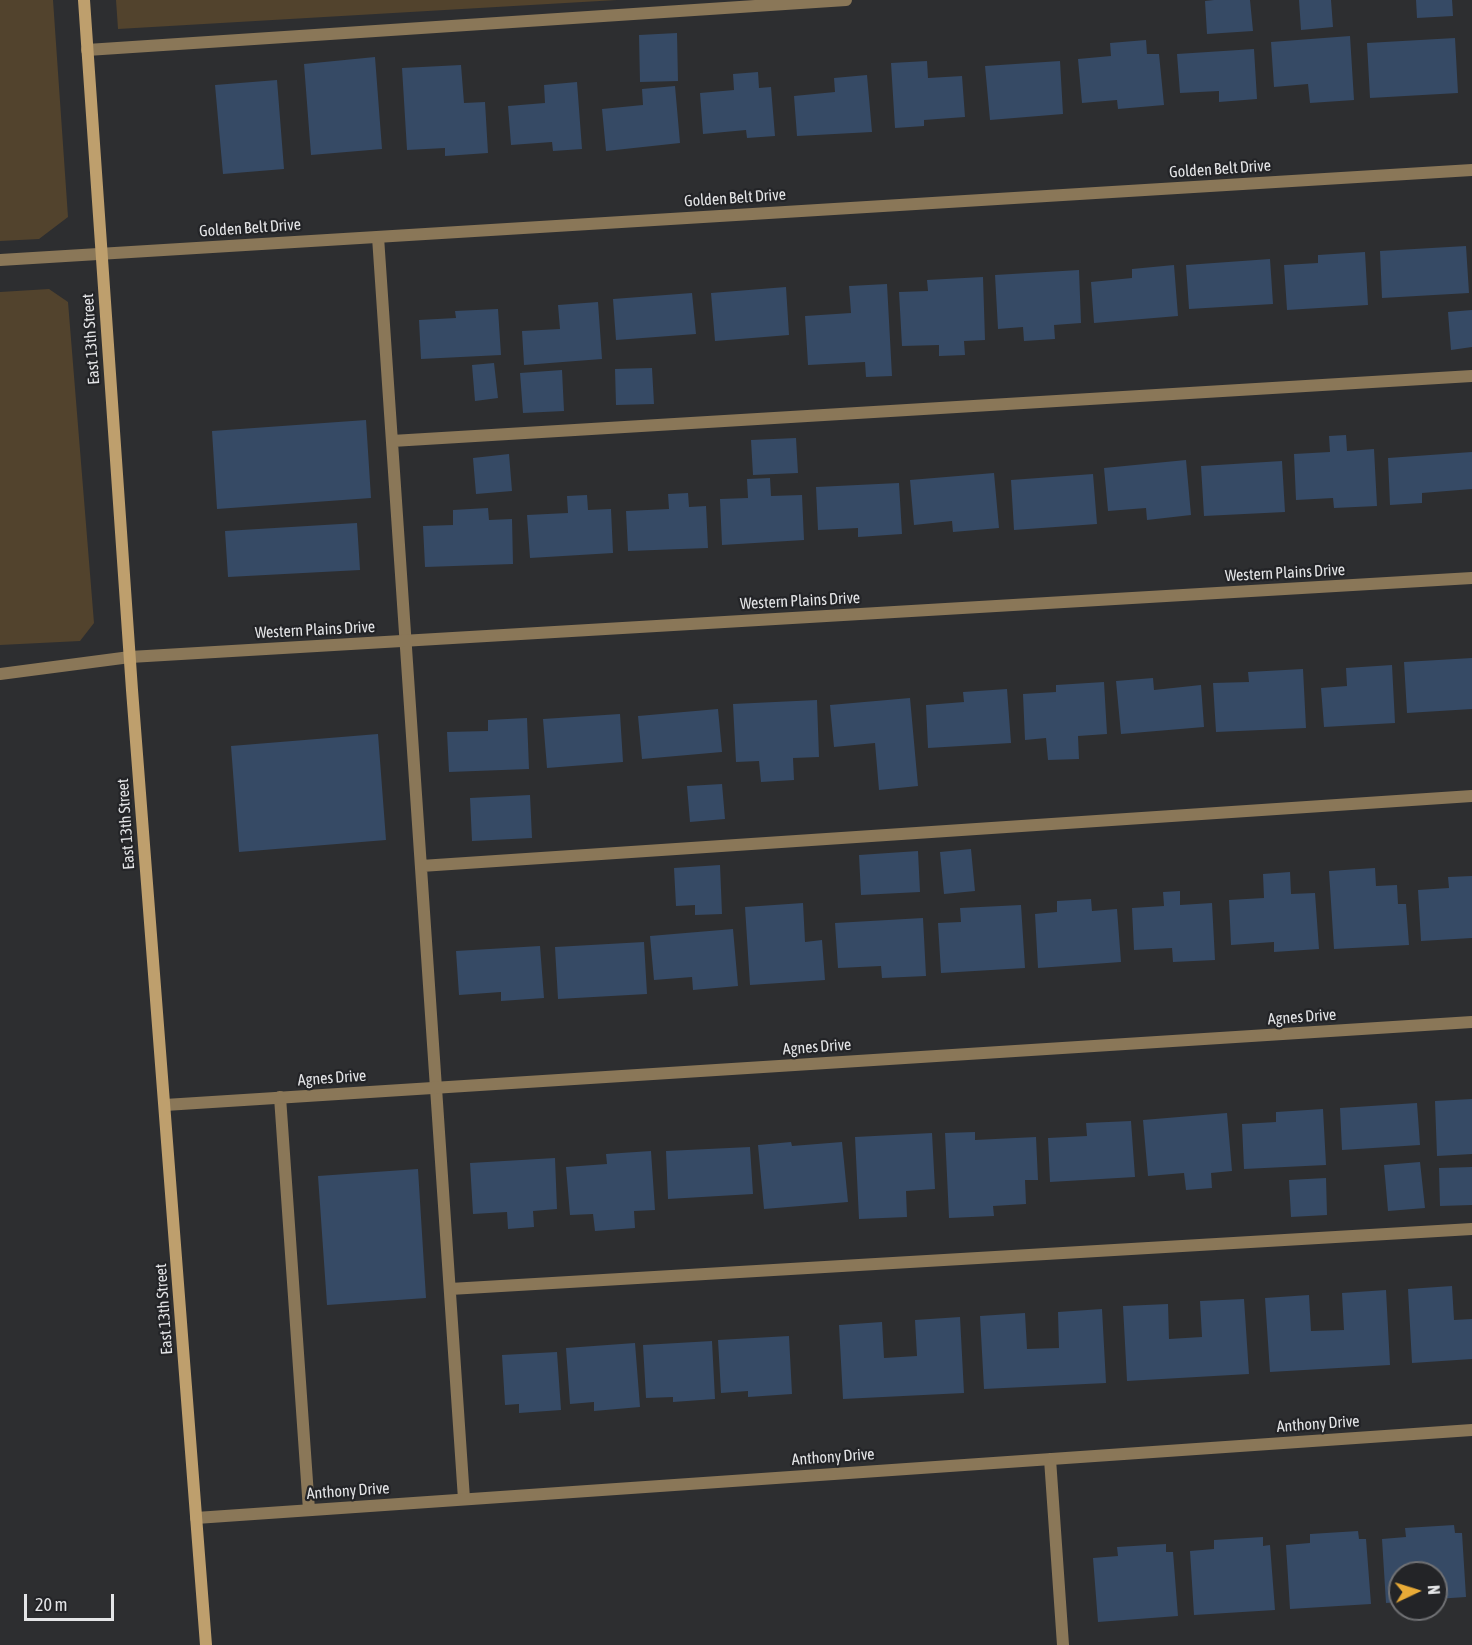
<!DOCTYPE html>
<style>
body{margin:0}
#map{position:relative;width:1472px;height:1645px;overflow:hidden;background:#2d2e30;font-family:"Asap Condensed",sans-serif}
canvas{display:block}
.north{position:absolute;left:1388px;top:1561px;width:60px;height:60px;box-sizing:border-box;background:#232427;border:2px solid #707174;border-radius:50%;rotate:86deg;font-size:16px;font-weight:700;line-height:24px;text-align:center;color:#e4e5e7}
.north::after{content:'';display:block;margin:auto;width:21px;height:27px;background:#e9ab37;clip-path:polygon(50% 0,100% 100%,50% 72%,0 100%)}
.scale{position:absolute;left:24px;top:1594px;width:90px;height:27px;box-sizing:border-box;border:3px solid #e4e5e7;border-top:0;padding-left:8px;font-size:18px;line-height:21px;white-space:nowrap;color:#e4e5e7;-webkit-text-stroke:4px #232427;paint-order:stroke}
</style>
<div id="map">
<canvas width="1472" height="1645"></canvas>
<div class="north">N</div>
<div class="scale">20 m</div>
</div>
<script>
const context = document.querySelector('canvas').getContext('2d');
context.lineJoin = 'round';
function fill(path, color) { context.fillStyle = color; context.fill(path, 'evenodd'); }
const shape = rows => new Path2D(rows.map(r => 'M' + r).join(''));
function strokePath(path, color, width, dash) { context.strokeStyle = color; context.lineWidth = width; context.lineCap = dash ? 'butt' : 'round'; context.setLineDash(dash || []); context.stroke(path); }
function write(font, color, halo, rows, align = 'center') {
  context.font = font + ' "Asap Condensed",sans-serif'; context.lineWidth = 4.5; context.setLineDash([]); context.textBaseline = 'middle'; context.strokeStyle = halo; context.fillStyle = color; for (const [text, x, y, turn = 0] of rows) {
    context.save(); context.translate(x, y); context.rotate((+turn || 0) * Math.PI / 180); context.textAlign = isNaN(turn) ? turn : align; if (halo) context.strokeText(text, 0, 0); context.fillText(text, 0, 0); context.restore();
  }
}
fill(shape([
 [0,0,53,0,68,217,39,239,0,241],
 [116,0,617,0,118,29],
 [49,289,68,302,94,623,80,641,0,645,0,292]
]), '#52432d');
fill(shape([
 [1214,0,1250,0,1253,31,1207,34,1205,1],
 [1299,0,1331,0,1333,27,1301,30],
 [1416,0,1452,0,1453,16,1417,18],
 [677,33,678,81,640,82,639,35],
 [1350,36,1354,100,1310,103,1308,84,1274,87,1271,42],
 [1455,38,1458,93,1370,98,1367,43],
 [1146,40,1147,54,1159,54,1164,105,1118,109,1117,100,1082,103,1078,59,1111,56,1110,43],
 [1254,49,1257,99,1219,102,1219,91,1180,93,1177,54],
 [375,57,382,149,311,155,304,64],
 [927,61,928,78,962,76,965,117,924,120,924,126,895,128,891,63],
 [1060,61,1063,114,990,120,985,66],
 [461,65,464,103,485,102,488,153,445,156,445,148,407,150,402,68],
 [758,72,759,88,771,87,775,136,747,138,746,130,703,134,700,93,734,90,733,74],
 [867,75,872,132,797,136,794,96,835,92,834,78],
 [277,80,284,169,223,174,215,85],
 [577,82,582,149,553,151,552,142,511,145,508,106,545,103,544,85],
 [675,86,680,143,606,151,602,109,643,105,642,89],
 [1466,246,1469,293,1382,298,1380,251],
 [1365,252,1368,305,1287,310,1284,265,1318,263,1318,255],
 [1270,259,1273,304,1189,309,1186,265],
 [1174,265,1178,316,1094,323,1091,282,1132,278,1132,269],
 [1079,270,1081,323,1054,325,1055,339,1024,341,1023,327,998,329,995,275],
 [983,277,985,340,964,341,965,355,939,356,939,345,902,346,899,292,928,291,927,280],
 [887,284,892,376,866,377,865,362,808,365,805,316,851,313,849,286],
 [786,287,789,335,715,341,711,293],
 [692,293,696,334,616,340,613,299],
 [598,302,602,359,524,365,522,331,560,329,558,305],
 [498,309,501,355,421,359,419,320,456,318,455,311],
 [1472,310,1472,347,1451,350,1448,312],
 [494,363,498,398,475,401,472,365],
 [652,368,654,404,616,405,615,369],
 [562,370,564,411,523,413,520,373],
 [366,420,371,498,217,509,212,431],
 [1346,435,1347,451,1374,449,1377,506,1334,508,1333,498,1296,500,1294,454,1330,452,1329,436],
 [796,438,798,473,753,475,751,440],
 [1472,452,1472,489,1422,493,1422,503,1390,505,1388,458],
 [509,454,512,491,476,494,473,458],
 [1186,460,1191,515,1147,520,1146,508,1108,511,1104,468],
 [1282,461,1285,512,1204,516,1201,466],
 [994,473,999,528,953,532,952,521,914,525,910,480],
 [1093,474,1097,524,1014,530,1011,480],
 [770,478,771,496,802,495,804,540,722,545,720,499,748,498,747,479],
 [899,483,902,534,858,537,858,528,818,530,816,487],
 [688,493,689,507,706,506,708,548,628,551,626,511,669,509,668,494],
 [587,495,588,510,611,509,613,553,530,558,527,515,568,513,567,496],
 [488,508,489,520,512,519,513,564,425,567,423,526,453,525,453,510],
 [357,523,360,570,228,577,225,531],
 [1472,658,1472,709,1407,713,1404,662],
 [1392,665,1395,723,1324,727,1321,688,1347,686,1346,668],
 [1303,669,1306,728,1216,732,1213,683,1249,682,1248,672],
 [1153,678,1154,690,1201,685,1204,727,1121,734,1116,681],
 [1104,682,1107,734,1078,736,1079,759,1048,760,1046,738,1025,740,1023,694,1056,692,1056,685],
 [1007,689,1011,743,928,748,926,705,964,702,963,692],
 [910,698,918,786,879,790,875,743,834,747,830,705],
 [817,700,819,757,793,758,794,780,761,782,759,761,736,762,733,704],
 [718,709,722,752,642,759,638,716],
 [620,714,623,762,547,768,543,719],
 [527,718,529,769,449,772,447,732,488,731,488,720],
 [378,734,386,840,239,852,231,746],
 [722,784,725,819,690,822,687,786],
 [530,795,532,838,472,841,470,798],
 [971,849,975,891,944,894,940,852],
 [918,851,920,892,861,895,859,855],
 [720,865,722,914,695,915,695,905,676,906,674,868],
 [1375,868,1376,886,1397,885,1398,904,1406,904,1409,945,1334,949,1329,871],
 [1290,872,1291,894,1315,893,1319,949,1274,952,1274,942,1231,945,1229,900,1264,898,1263,874],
 [1472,876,1472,938,1421,941,1418,890,1449,888,1448,877],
 [1180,891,1180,905,1212,903,1215,960,1173,962,1172,948,1134,950,1132,908,1164,906,1163,892],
 [1091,899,1092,911,1117,909,1121,962,1038,968,1035,914,1057,912,1057,901],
 [803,903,805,942,822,940,825,980,750,985,745,907],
 [1021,905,1025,968,941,973,938,923,961,922,960,908],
 [923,918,926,976,882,978,881,966,838,968,835,923],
 [733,929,738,986,693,990,692,977,654,980,650,936],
 [644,942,647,994,558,999,555,947],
 [540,946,544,998,501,1001,501,992,459,995,456,951],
 [1472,1099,1472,1154,1437,1156,1435,1101],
 [1417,1103,1420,1145,1342,1150,1340,1108],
 [1323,1109,1326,1165,1244,1169,1242,1124,1276,1122,1276,1112],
 [1227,1113,1232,1171,1211,1173,1212,1188,1186,1190,1184,1173,1148,1176,1143,1120],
 [1131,1121,1135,1177,1050,1182,1048,1138,1087,1136,1086,1123],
 [975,1132,975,1140,1036,1137,1038,1180,1025,1180,1026,1204,993,1206,994,1216,949,1218,945,1133],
 [932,1133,935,1189,906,1191,907,1217,859,1219,855,1137],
 [791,1142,792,1146,842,1142,848,1202,764,1209,758,1145],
 [750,1147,753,1194,668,1199,666,1151],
 [651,1151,655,1210,634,1211,635,1228,595,1231,593,1214,570,1215,566,1167,607,1164,606,1154],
 [555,1158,557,1209,533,1211,534,1227,508,1229,507,1212,473,1214,470,1163],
 [1420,1162,1425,1208,1388,1211,1384,1165],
 [1472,1167,1472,1205,1440,1206,1439,1168],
 [418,1169,426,1298,327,1305,318,1176],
 [1326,1178,1327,1215,1291,1217,1289,1180],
 [1452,1286,1454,1320,1472,1319,1472,1359,1412,1363,1408,1289],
 [1386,1290,1390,1365,1270,1372,1265,1298,1309,1295,1311,1331,1344,1330,1342,1293],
 [1244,1299,1249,1374,1127,1381,1123,1306,1168,1304,1169,1339,1202,1337,1200,1301],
 [1102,1309,1106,1383,984,1389,980,1316,1025,1313,1027,1349,1059,1348,1058,1312],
 [960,1317,964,1393,843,1399,839,1325,882,1322,884,1358,917,1356,915,1320],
 [789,1336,792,1394,748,1397,748,1391,721,1393,718,1340],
 [712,1341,715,1399,673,1402,673,1397,646,1398,643,1345],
 [635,1343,640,1407,594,1411,594,1402,570,1404,566,1348],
 [557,1352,561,1410,519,1413,519,1404,505,1405,502,1355],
 [1454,1525,1455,1533,1462,1533,1466,1597,1436,1599,1436,1573,1400,1573,1400,1602,1386,1603,1382,1539,1406,1537,1405,1528],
 [1358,1531,1359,1539,1366,1539,1371,1604,1290,1609,1286,1545,1310,1543,1310,1534],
 [1263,1537,1263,1546,1270,1545,1275,1610,1194,1615,1190,1551,1214,1549,1214,1540],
 [1166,1544,1166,1552,1173,1552,1178,1616,1098,1622,1093,1558,1118,1556,1117,1547]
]), '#364a65');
strokePath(shape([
 [87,50,846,0],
 [378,237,464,1499],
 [392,441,1472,376],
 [0,674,130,657],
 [421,866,1472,796],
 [280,1097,309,1510],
 [450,1289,1472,1229]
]), '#8a7758', 12);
strokePath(shape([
 [0,260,1472,170],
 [130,657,1472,578],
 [165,1105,1472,1022],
 [1050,1459,1063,1645],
 [196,1518,1472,1430]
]), '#8a7758', 12);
strokePath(shape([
 [84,0,132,690,206,1645]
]), '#be9f6d', 12);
write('16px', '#e4e5e7', '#232427', [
 ["Golden Belt Drive",1220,169,-4],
 ["Golden Belt Drive",735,198,-4],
 ["Golden Belt Drive",250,228,-4],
 ["East 13th Street",91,339,-94],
 ["Western Plains Drive",1285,573,-3],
 ["Western Plains Drive",800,601,-3],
 ["Western Plains Drive",315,630,-3],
 ["East 13th Street",126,824,-94],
 ["Agnes Drive",1302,1017,-4],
 ["Agnes Drive",817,1047,-4],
 ["Agnes Drive",332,1078,-4],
 ["East 13th Street",164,1309,-94],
 ["Anthony Drive",1318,1424,-4],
 ["Anthony Drive",833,1457,-4],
 ["Anthony Drive",348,1491,-4]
]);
</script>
